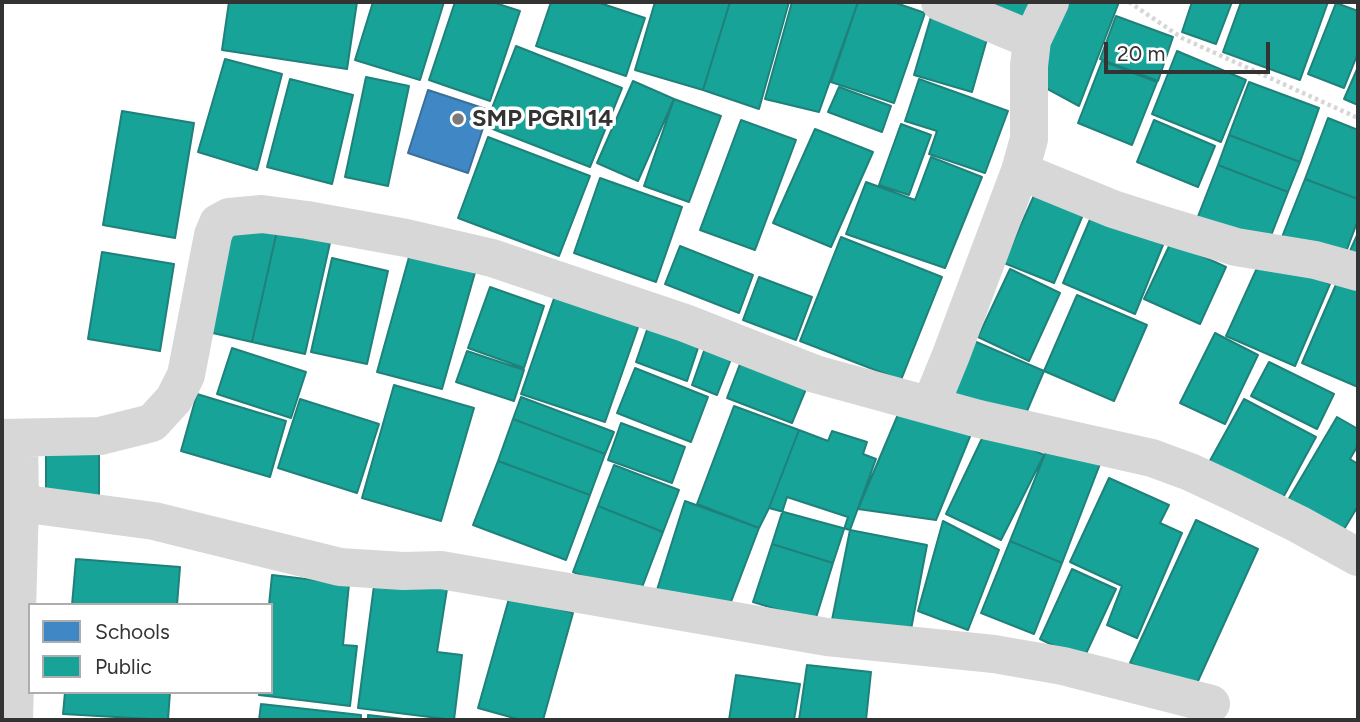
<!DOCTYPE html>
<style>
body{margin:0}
#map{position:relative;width:1360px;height:722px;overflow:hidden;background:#fff;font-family:Figtree,sans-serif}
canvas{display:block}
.frame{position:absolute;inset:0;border:4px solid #333;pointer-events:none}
.legend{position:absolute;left:28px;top:603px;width:245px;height:91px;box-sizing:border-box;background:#fff;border:2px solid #adadad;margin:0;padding:9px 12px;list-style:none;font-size:21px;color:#333}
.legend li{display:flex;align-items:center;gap:14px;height:35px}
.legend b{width:35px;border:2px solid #adadad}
.scale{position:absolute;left:1104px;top:42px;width:166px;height:32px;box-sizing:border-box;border:4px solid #333;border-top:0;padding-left:9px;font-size:21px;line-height:24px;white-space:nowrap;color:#333;-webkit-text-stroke:5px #fff;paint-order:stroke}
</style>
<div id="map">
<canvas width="1360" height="722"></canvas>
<div class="frame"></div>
<ul class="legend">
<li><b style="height:19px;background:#3f88c5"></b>Schools</li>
<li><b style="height:19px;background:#17a398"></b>Public</li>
</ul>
<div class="scale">20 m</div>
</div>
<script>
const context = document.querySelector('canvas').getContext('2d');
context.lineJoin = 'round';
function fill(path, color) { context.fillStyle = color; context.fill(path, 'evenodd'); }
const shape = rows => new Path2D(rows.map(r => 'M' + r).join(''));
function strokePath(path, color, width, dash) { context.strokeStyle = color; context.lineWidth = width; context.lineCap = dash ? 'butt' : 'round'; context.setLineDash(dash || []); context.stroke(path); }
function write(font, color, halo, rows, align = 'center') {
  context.font = font + ' Figtree,sans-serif'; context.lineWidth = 7; context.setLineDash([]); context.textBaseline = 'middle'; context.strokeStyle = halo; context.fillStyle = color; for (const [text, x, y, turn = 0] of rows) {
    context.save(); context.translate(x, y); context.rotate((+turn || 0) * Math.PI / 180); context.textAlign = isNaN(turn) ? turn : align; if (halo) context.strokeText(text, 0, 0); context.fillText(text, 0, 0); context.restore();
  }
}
const schools = shape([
 [428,90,489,110,468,173,408,153,428,90]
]);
fill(schools, '#3f88c5');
strokePath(schools, '#3b6e99', 2);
const public = shape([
 [229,2,357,2,347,69,222,50,229,2],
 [373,2,444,2,420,80,355,60,373,2],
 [455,2,492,2,520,11,490,101,429,80,455,2],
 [551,2,597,2,645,18,626,76,536,46,551,2],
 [655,2,730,2,703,90,635,70,655,2],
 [730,2,789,2,759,109,703,90,730,2],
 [792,2,858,2,819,112,765,99,792,2],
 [858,2,893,2,925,13,894,103,831,82,858,2],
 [980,2,1036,2,1029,22,980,2],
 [1061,2,1119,2,1079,106,1033,81,1061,2],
 [1192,2,1232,2,1216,44,1182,32,1192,2],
 [1241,2,1328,2,1300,80,1223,52,1241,2],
 [1336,3,1358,11,1358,53,1344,88,1308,74,1336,3],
 [1116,16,1173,37,1158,81,1100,59,1116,16],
 [931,17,989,32,972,92,914,75,931,17],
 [516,46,622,88,590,167,485,126,516,46],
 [1177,51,1246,80,1221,142,1152,114,1177,51],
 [225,59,282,74,257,170,198,152,225,59],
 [1102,61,1157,82,1132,145,1078,123,1102,61],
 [1358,67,1358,105,1344,99,1358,67],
 [366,77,409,86,388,186,345,177,366,77],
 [290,79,353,95,332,184,267,167,290,79],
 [919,79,1008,111,985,173,929,154,937,131,905,121,919,79],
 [633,81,674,99,638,181,597,163,633,81],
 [1249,82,1319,108,1300,162,1229,135,1249,82],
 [839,87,891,106,882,132,828,112,839,87],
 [674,99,721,116,689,202,644,186,674,99],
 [122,111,194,123,175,238,103,225,122,111],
 [1328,118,1358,130,1358,199,1305,179,1328,118],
 [741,120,796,140,755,250,700,230,741,120],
 [1154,120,1215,146,1198,187,1137,162,1154,120],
 [901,124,931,135,909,195,879,185,901,124],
 [815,129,873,152,831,247,773,223,815,129],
 [1229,135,1300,162,1288,192,1218,165,1229,135],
 [488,137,590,176,559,256,458,218,488,137],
 [931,157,982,177,945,268,846,234,866,182,915,200,931,157],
 [1218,165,1288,192,1267,246,1197,219,1218,165],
 [600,178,682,207,656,282,574,253,600,178],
 [1305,179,1358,199,1358,220,1343,260,1282,237,1305,179],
 [1040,182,1088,203,1054,283,1004,263,1040,182],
 [1094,210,1165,240,1135,314,1063,283,1094,210],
 [229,220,277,231,252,342,204,331,229,220],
 [277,231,330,243,305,354,252,342,277,231],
 [1358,233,1358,258,1349,253,1358,233],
 [841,237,942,277,901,380,800,341,841,237],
 [1171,242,1226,267,1200,324,1144,299,1171,242],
 [680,246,753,275,739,313,665,284,680,246],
 [411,250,476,269,442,389,377,372,411,250],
 [102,252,174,264,160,351,88,339,102,252],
 [1263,255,1330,284,1295,366,1226,336,1263,255],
 [332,258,388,271,367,364,311,352,332,258],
 [1010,269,1060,293,1029,361,978,337,1010,269],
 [1341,273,1358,280,1358,387,1302,363,1341,273],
 [759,277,812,297,796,340,743,320,759,277],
 [559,284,643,313,605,422,521,394,559,284],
 [490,287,544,306,524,368,468,348,490,287],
 [1077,295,1147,325,1114,401,1044,371,1077,295],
 [648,327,699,345,687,381,636,362,648,327],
 [1215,333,1258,355,1225,424,1180,403,1215,333],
 [974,341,1044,371,1021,425,951,395,974,341],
 [232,348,306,372,291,418,217,394,232,348],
 [705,348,731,359,717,395,692,385,705,348],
 [467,351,524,370,514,401,456,382,467,351],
 [1269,362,1334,394,1317,429,1251,396,1269,362],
 [740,364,806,389,792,423,727,398,740,364],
 [635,368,708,397,691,442,617,413,635,368],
 [394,385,474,408,441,521,362,498,394,385],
 [197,394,286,421,270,477,181,451,197,394],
 [521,397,614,432,605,454,513,419,521,397],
 [300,399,379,424,357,493,278,468,300,399],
 [1244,399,1316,437,1279,505,1207,466,1244,399],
 [902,405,971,434,936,520,858,509,902,405],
 [734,406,799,430,769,508,759,528,697,504,734,406],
 [1337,417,1358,429,1358,445,1350,459,1358,464,1358,506,1340,536,1285,505,1337,417],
 [513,419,605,454,590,495,498,461,513,419],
 [621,423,685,447,672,483,608,460,621,423],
 [987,428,1044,455,1001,540,946,514,987,428],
 [799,430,828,441,832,431,867,442,863,454,876,459,850,530,769,508,799,430],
 [46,444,99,445,99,504,46,504,46,444],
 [1049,444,1100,464,1062,563,1010,541,1049,444],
 [498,461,590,495,566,560,473,525,498,461],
 [614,465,679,490,663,532,598,506,614,465],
 [1109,478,1169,505,1160,523,1182,533,1137,638,1107,625,1122,586,1070,562,1109,478],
 [787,497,848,517,833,563,772,544,787,497],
 [685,501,759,528,726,615,656,593,685,501],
 [598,506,663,532,638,598,573,572,598,506],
 [1196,520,1258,549,1193,692,1130,663,1196,520],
 [943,521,999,550,968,630,918,611,943,521],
 [850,530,927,545,909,640,831,625,850,530],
 [1010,541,1062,563,1034,634,981,613,1010,541],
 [772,544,833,563,815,621,753,602,772,544],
 [76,559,180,567,177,605,72,605,76,559],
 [1072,569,1116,589,1083,660,1040,639,1072,569],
 [272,575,349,584,343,645,357,646,350,706,259,695,259,692,271,692,271,605,269,605,272,575],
 [375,578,447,589,437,652,462,655,454,720,358,708,375,578],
 [510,595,573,613,543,720,521,720,478,708,510,595],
 [807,665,871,672,866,720,799,720,807,665],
 [736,675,800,684,794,720,729,720,736,675],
 [65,692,170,692,168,720,63,714,65,692],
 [261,704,361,715,361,720,259,720,261,704],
 [368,715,412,720,368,720,368,715]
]);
fill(public, '#17a398');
strokePath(public, '#1f817a', 2);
strokePath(shape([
 [1129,2,1182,38,1358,118]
]), '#d6d6d6', 4.5, [3.5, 3.5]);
strokePath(shape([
 [940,2,1032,40],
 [1020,171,1113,209,1163,225,1236,247,1315,260,1358,272],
 [931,404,951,355,1020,171,1029,139,1029,66,1032,40,1050,2],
 [2,438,100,436,152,423,174,399,186,375,213,235,218,223,229,217,262,214,307,220,406,238,492,258,685,323,815,374,979,419,1152,458,1190,472,1233,492,1298,524,1358,557],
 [20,503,154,521,340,567,403,571,441,570,827,637,994,654,1063,666,1211,704],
 [14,720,20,503,19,438]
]), '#d7d7d7', 38);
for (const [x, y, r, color] of [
 [458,119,7,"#7a7a7a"]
]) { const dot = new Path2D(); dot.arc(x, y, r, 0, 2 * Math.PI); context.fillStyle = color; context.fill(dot); strokePath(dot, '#fff', 2.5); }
write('bold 24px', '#333', '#fff', [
 ["SMP PGRI 14",472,119]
], 'left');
</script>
